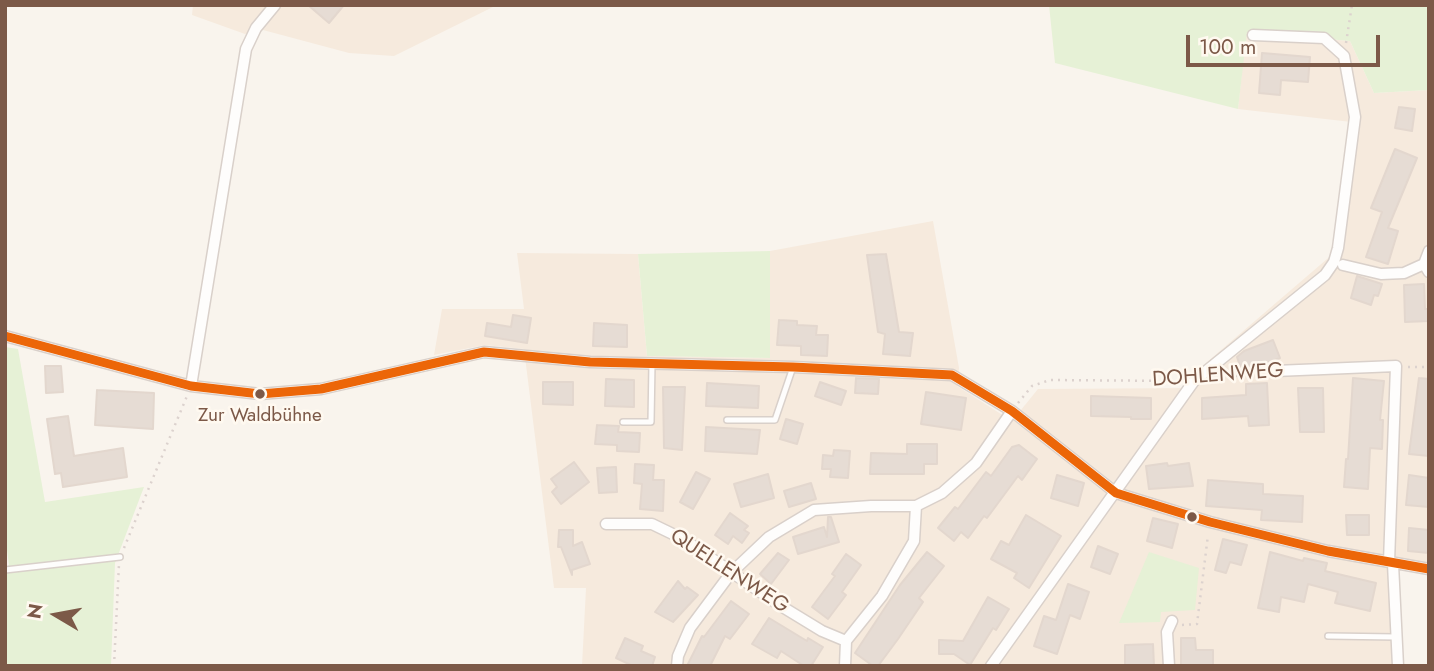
<!DOCTYPE html>
<meta charset="utf-8">
<style>
body{margin:0}
#map{position:relative;width:1434px;height:671px;overflow:hidden;background:#f9f4ed;font-family:Jost,sans-serif}
canvas{display:block}
.frame{position:absolute;inset:0;border:7px solid #7c5948;pointer-events:none}
.north{position:absolute;left:21px;top:580px;width:70px;height:70px;-webkit-text-stroke:5px #fff9f0;paint-order:stroke;rotate:280deg;font-size:19px;font-weight:700;line-height:28px;text-align:center;color:#7c5948}
.north::after{content:'';display:block;margin:auto;width:24px;height:32px;background:#7c5948;clip-path:polygon(50% 0,100% 100%,50% 72%,0 100%)}
.scale{position:absolute;left:1186px;top:35px;width:194px;height:32px;box-sizing:border-box;border:4px solid #7c5948;border-top:0;padding-left:9px;font-size:21px;line-height:24px;white-space:nowrap;color:#7c5948;-webkit-text-stroke:5px #fff9f0;paint-order:stroke}
</style>
<div id="map">
<canvas width="1434" height="671"></canvas>
<div class="frame"></div>
<div class="north">N</div>
<div class="scale">100 m</div>
</div>
<script>
const context = document.querySelector('canvas').getContext('2d');
context.lineJoin = 'round';
function fill(path, color) { context.fillStyle = color; context.fill(path, 'evenodd'); }
const shape = rows => new Path2D(rows.map(r => 'M' + r).join(''));
function strokePath(path, color, width, dash) { context.strokeStyle = color; context.lineWidth = width; context.lineCap = dash ? 'butt' : 'round'; context.setLineDash(dash || []); context.stroke(path); }
function write(font, color, halo, rows, align = 'center') {
  context.font = font + ' Jost,sans-serif'; context.lineWidth = 5; context.setLineDash([]); context.textBaseline = 'middle'; context.strokeStyle = halo; context.fillStyle = color; for (const [text, x, y, turn = 0] of rows) {
    context.save(); context.translate(x, y); context.rotate((+turn || 0) * Math.PI / 180); context.textAlign = isNaN(turn) ? turn : align; if (halo) context.strokeText(text, 0, 0); context.fillText(text, 0, 0); context.restore();
  }
}
fill(shape([
 [193,5,497,5,394,56,349,53,263,30,245,34,192,15],
 [1246,32,1350,41,1374,93,1429,90,1429,567,1395,565,1398,666,582,666,586,588,554,588,524,349,485,345,434,355,442,309,524,309,517,253,638,254,647,356,770,358,770,251,933,221,959,368,957,386,1012,421,1038,389,1193,388,1192,375,1334,253,1360,123,1238,109]
]), '#f6eadd');
fill(shape([
 [1049,5,1429,5,1429,90,1374,93,1350,41,1247,32,1238,109,1055,63],
 [770,251,770,358,647,356,638,254],
 [5,347,18,349,45,502,144,487,115,563,111,666,5,666,5,569,9,565,5,536],
 [1149,552,1199,568,1195,610,1161,612,1160,622,1119,623]
]), '#e6f1d6');
const building = shape([
 [308,5,344,5,329,23,308,5],
 [1262,53,1310,57,1308,82,1281,80,1280,95,1259,93,1262,53],
 [1399,107,1415,109,1412,131,1395,128,1399,107],
 [1395,149,1417,158,1388,228,1398,231,1388,264,1366,257,1382,212,1371,208,1395,149],
 [886,254,899,332,913,333,910,356,883,354,885,334,878,332,867,255,886,254],
 [1357,276,1382,284,1378,296,1374,295,1371,305,1351,298,1357,276],
 [1424,284,1425,309,1429,309,1429,321,1405,322,1404,285,1424,284],
 [513,315,531,318,527,343,485,336,487,323,511,327,513,315],
 [779,320,797,321,797,325,817,326,816,335,828,335,827,356,801,355,801,346,777,345,779,320],
 [594,323,627,325,627,347,593,346,594,323],
 [1273,340,1280,358,1242,372,1237,357,1244,351,1273,340],
 [45,366,61,366,63,392,46,393,45,366],
 [856,378,879,379,878,394,855,393,856,378],
 [1353,378,1384,381,1380,420,1383,420,1382,449,1370,448,1368,489,1344,487,1346,459,1348,459,1353,378],
 [1419,378,1429,379,1429,456,1409,454,1419,378],
 [606,379,634,380,634,407,605,406,606,379],
 [543,382,573,382,573,405,543,404,543,382],
 [820,382,846,391,841,405,815,396,820,382],
 [707,383,759,386,758,408,706,406,707,383],
 [1267,383,1269,425,1249,426,1248,416,1202,419,1202,398,1246,395,1246,384,1267,383],
 [663,387,685,387,682,450,664,448,663,387],
 [1298,388,1323,388,1324,432,1300,432,1298,388],
 [97,390,154,393,153,429,95,425,97,390],
 [926,392,966,398,961,430,921,424,926,392],
 [1091,396,1151,398,1151,419,1131,419,1131,417,1091,416,1091,396],
 [68,416,74,456,123,448,127,477,63,487,61,473,55,474,47,419,68,416],
 [786,419,803,424,797,444,780,439,786,419],
 [597,425,619,426,618,432,640,433,639,452,617,451,617,445,595,444,597,425],
 [706,427,760,430,757,454,705,451,706,427],
 [907,444,937,444,937,464,924,464,924,474,870,474,871,453,907,454,907,444],
 [1019,445,1037,459,1022,480,1018,476,987,518,984,516,968,538,961,532,954,541,938,528,955,507,958,509,986,472,991,476,1012,447,1019,445],
 [834,450,850,451,848,478,830,477,831,469,822,469,823,455,833,456,834,450],
 [574,462,589,482,561,504,552,492,557,487,551,479,574,462],
 [1167,463,1168,466,1189,463,1193,486,1149,489,1146,466,1167,463],
 [635,464,654,465,653,480,664,480,663,511,640,509,642,484,634,483,635,464],
 [616,467,617,492,599,493,597,468,616,467],
 [696,472,710,479,693,509,680,502,696,472],
 [768,474,774,498,741,507,734,484,768,474],
 [1057,475,1084,483,1078,506,1051,498,1057,475],
 [1409,475,1429,478,1429,507,1406,505,1409,475],
 [1208,480,1263,484,1263,494,1303,496,1302,522,1261,520,1262,510,1206,506,1208,480],
 [811,483,816,499,789,507,784,491,811,483],
 [730,513,748,526,744,530,749,533,742,543,733,536,728,544,715,535,730,513],
 [1026,515,1061,536,1029,588,1014,578,1017,573,991,559,1001,541,1009,545,1026,515],
 [1346,515,1369,515,1369,535,1347,535,1346,515],
 [828,517,831,517,839,542,798,554,793,537,824,527,827,537,828,517],
 [1153,518,1178,524,1172,548,1147,541,1153,518],
 [1409,528,1429,530,1429,553,1408,551,1409,528],
 [559,530,573,530,573,546,582,542,590,564,572,570,572,575,561,547,558,547,559,530],
 [1223,539,1247,545,1241,565,1230,562,1226,573,1215,570,1223,539],
 [1098,546,1118,554,1110,574,1091,567,1098,546],
 [927,552,944,566,919,598,923,602,898,639,878,666,873,666,855,653,900,585,927,552],
 [1270,552,1303,561,1304,558,1327,563,1325,571,1376,583,1370,611,1335,603,1338,592,1308,584,1304,602,1281,597,1279,612,1258,608,1270,552],
 [778,553,789,560,771,584,760,574,778,553],
 [846,554,861,565,842,592,846,595,828,619,812,607,835,576,832,574,846,554],
 [678,581,685,589,687,587,698,595,673,622,655,612,678,581],
 [1068,584,1089,592,1080,619,1070,615,1057,654,1034,646,1044,616,1056,620,1068,584],
 [988,597,1009,609,996,630,993,628,970,665,954,654,939,654,939,640,963,641,988,597],
 [731,601,749,614,730,639,725,636,710,666,687,666,702,636,704,637,731,601],
 [769,618,807,641,808,638,823,647,811,666,804,666,781,651,777,658,752,644,769,618],
 [625,638,643,646,641,651,655,657,652,666,633,666,616,658,625,638],
 [1181,638,1195,638,1196,650,1213,650,1213,666,1181,666,1181,638],
 [1153,644,1154,666,1125,666,1125,645,1153,644]
]);
fill(building, '#e6dcd4');
strokePath(building, '#e3d7ce', 2);
const lane = shape([
 [727,420,775,420,793,367],
 [623,422,651,422,652,363],
 [5,570,120,557],
 [1328,636,1396,637]
]);
const street = shape([
 [1429,251,1424,264,1429,272],
 [1343,265,1381,274,1404,273,1424,264],
 [5,336,191,386,260,394,321,389,484,352,590,362,793,367,952,375,1012,411,1116,493,1210,522,1328,551,1429,569],
 [1275,371,1396,366,1389,562],
 [191,386,246,49,256,28,275,5],
 [606,524,652,524,683,539,781,606,822,631,846,641],
 [1393,564,1398,666],
 [677,666,678,656,690,628,731,573,769,537,814,510,871,506,916,506,942,493,976,463,1012,411],
 [845,666,846,641,882,596,914,541,916,506],
 [991,666,1194,381,1325,275,1334,262,1338,248,1355,117,1344,56,1324,38,1253,35],
 [1169,666,1167,632,1172,621]
]);
strokePath(lane, '#d9d0ca', 8);
strokePath(street, '#d9d0ca', 13);
strokePath(shape([
 [1346,43,1352,5],
 [1408,367,1429,367],
 [1215,379,1264,372],
 [1018,403,1032,386,1050,380,1181,381],
 [124,548,187,396],
 [1182,625,1197,624,1208,535],
 [114,666,119,564]
]), '#dcd2ce', 2.5, [2, 5]);
strokePath(lane, '#fefdfc', 5);
strokePath(street, '#fefdfc', 10);
strokePath(shape([
 [5,336,191,386,260,394,321,389,484,352,590,362,793,367,952,375,1012,411,1116,493,1210,522,1328,551,1429,569]
]), '#ec6608', 9);
for (const [x, y, r, color] of [
 [260,394,6,"#7c5948"],
 [1192,517,6,"#7c5948"]
]) { const dot = new Path2D(); dot.arc(x, y, r, 0, 2 * Math.PI); context.fillStyle = color; context.fill(dot); strokePath(dot, '#fff9f0', 2.5); }
write('19px', '#7c5948', '#fff9f0', [
 ["Zur Waldbühne",260,416]
]);
write('21px', '#7c5948', '#fff9f0', [
 ["DOHLENWEG",1218,376,-4],
 ["QUELLENWEG",729,572,33]
]);
</script>
